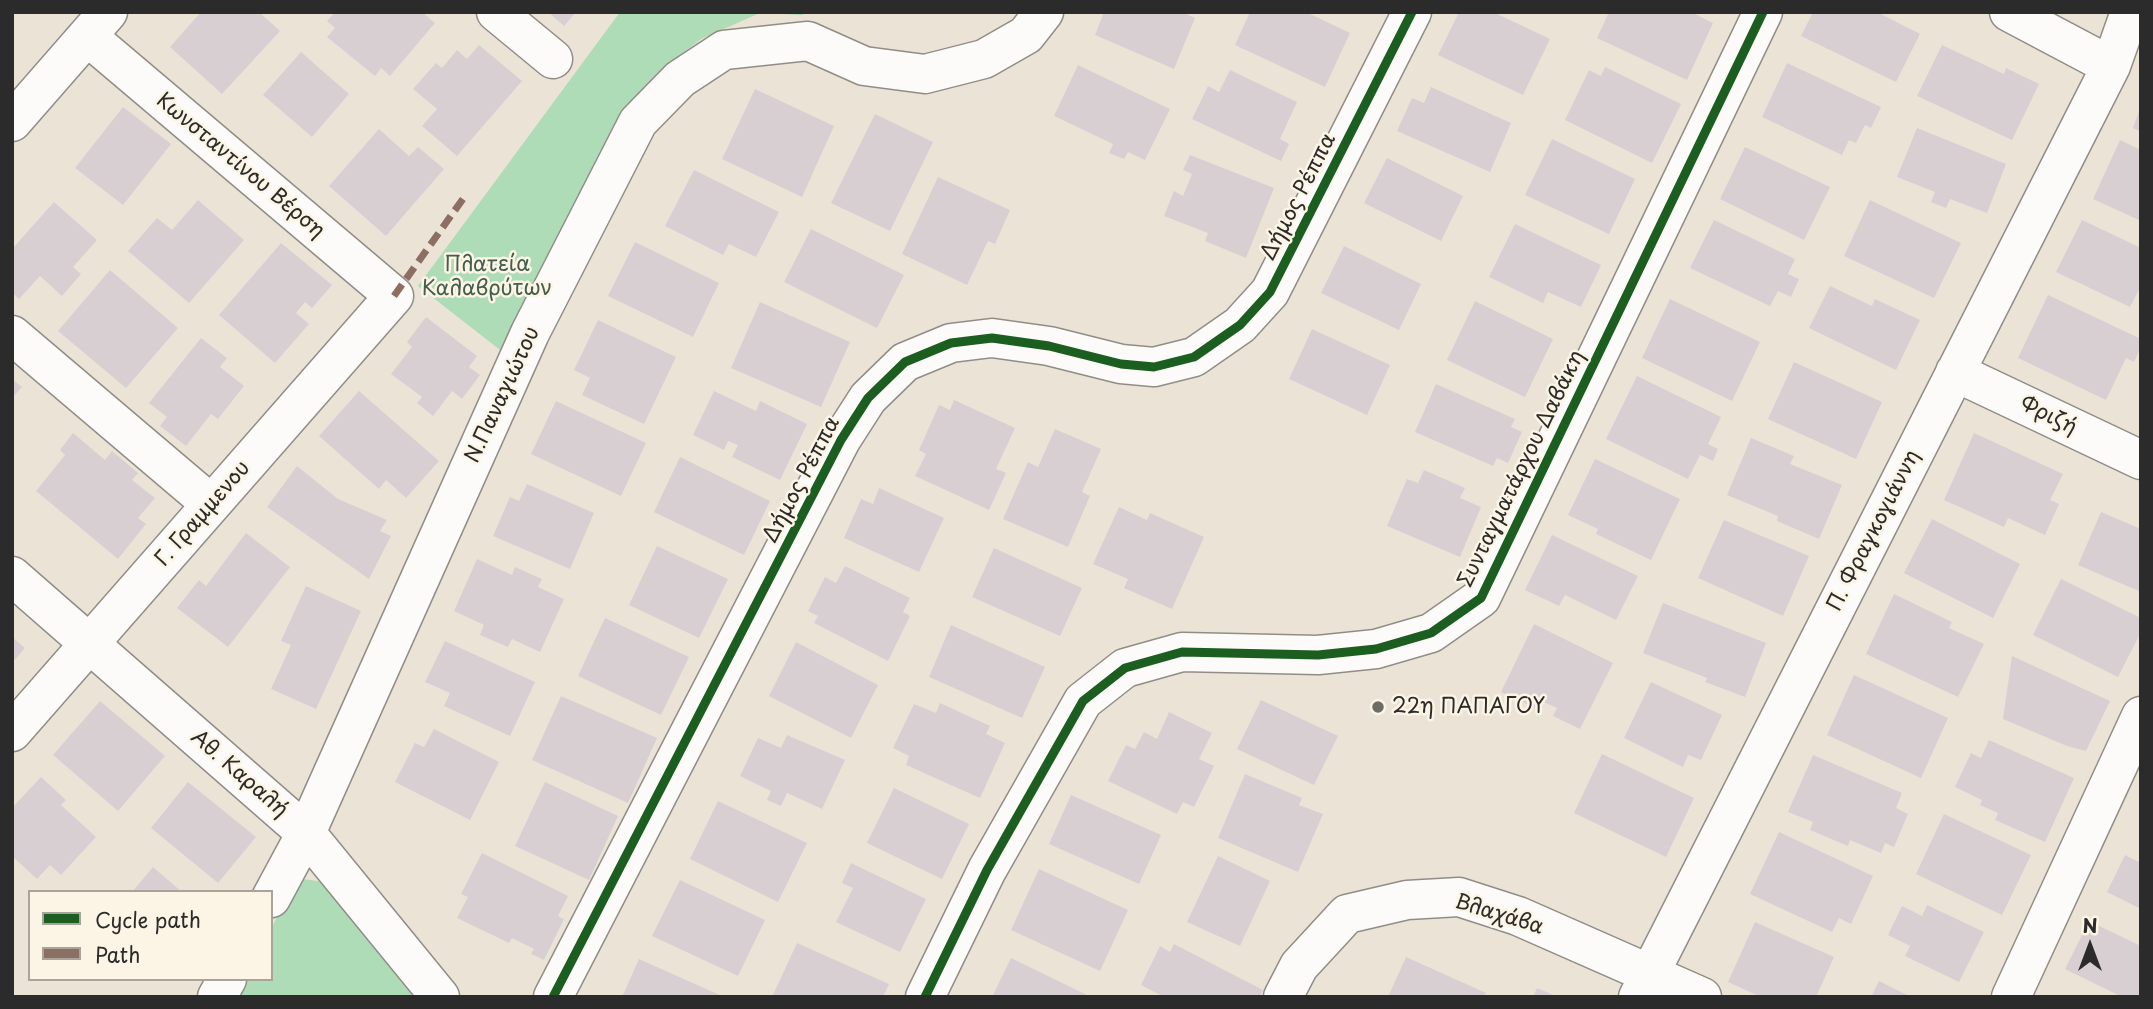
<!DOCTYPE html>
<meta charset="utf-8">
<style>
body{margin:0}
#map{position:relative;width:2153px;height:1009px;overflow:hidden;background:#ebe4d6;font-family:"Playpen Sans",sans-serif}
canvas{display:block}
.frame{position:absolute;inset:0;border:14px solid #2b2b2b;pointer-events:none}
.legend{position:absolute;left:28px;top:890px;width:245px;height:91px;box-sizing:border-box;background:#fcf5e5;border:2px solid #a8a49b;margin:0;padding:9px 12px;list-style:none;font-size:21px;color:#2b2b2b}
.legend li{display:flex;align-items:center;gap:14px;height:35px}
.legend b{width:35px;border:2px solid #a8a49b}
.north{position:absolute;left:2055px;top:911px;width:70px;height:70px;-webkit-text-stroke:5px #fcf5e5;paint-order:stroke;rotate:0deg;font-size:19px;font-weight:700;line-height:28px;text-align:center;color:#2b2b2b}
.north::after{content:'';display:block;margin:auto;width:24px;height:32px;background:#2b2b2b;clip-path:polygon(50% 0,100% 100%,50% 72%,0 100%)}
</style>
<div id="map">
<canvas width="2153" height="1009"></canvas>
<div class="frame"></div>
<ul class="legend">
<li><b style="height:9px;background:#1b5e20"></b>Cycle path</li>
<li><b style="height:9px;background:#8d6e63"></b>Path</li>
</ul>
<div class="north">N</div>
</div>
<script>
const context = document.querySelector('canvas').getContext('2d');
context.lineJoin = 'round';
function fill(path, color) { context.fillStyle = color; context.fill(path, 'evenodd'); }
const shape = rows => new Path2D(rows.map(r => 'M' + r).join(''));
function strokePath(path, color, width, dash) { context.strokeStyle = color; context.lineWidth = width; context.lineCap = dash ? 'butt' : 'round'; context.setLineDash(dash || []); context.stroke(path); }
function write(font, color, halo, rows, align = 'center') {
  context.font = font + ' "Playpen Sans",sans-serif'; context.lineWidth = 5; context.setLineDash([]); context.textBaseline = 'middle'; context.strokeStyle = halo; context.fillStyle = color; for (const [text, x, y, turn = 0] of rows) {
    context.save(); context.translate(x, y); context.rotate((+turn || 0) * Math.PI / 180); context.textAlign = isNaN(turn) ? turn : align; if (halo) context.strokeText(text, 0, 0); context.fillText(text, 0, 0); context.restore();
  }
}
fill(shape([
 [620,12,804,12,803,15,760,13,701,39,661,70,625,107,504,353,418,286],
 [303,879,324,882,414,997,240,997,248,979,271,979,271,929,287,897]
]), '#addcb7');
fill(shape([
 [201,12,259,12,280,31,222,94,170,47],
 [335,12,422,12,435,23,390,76,381,68,375,76,327,37,335,28,327,21],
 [548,12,576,12,564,26],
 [1104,12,1182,12,1195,18,1174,69,1095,35],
 [1250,12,1306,12,1350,33,1325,87,1235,45],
 [1459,12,1493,12,1550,39,1523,95,1438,55],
 [1609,12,1691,12,1713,23,1687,80,1597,38],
 [1813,12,1877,12,1920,34,1896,82,1801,36],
 [479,45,522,81,457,156,422,126,437,109,413,89,436,63,442,68,457,50,467,59],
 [1942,45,2004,74,2006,68,2039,84,2012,140,1917,96],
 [301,52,349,94,312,137,263,95],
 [1787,63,1881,107,1871,128,1865,125,1856,143,1849,140,1842,155,1762,117],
 [1078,65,1170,109,1145,160,1128,152,1124,159,1109,153,1113,144,1054,116],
 [1605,67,1681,104,1652,163,1565,120,1589,70,1601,76],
 [1230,70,1297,102,1280,139,1289,144,1281,161,1192,119,1208,86,1219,92],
 [1431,87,1511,123,1490,172,1397,131,1412,98,1424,103],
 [755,89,834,126,802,197,722,159],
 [2141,106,2141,132,2133,128],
 [123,107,171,144,123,205,75,168],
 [875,114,933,142,890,231,831,203],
 [1917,128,2006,164,1987,213,1950,199,1946,208,1931,202,1935,192,1897,177],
 [379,129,409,156,418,147,444,169,386,236,329,186],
 [1552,139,1635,179,1609,234,1525,195],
 [2120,140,2141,150,2141,221,2093,199],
 [1745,147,1830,187,1804,240,1720,199],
 [1190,155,1274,188,1246,258,1205,241,1208,233,1164,216,1174,191,1183,196,1192,174,1183,170],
 [1387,158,1463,196,1441,241,1364,203],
 [694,170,779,212,756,257,729,244,723,255,665,226],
 [938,177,1010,210,995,244,988,241,967,285,902,254],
 [198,200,244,240,189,303,128,251,157,218,172,230],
 [1870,200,1961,243,1934,298,1844,256],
 [54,202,97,240,73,267,81,274,62,296,40,276,19,299,12,292,12,249],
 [1714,220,1795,259,1788,274,1799,279,1791,297,1778,291,1770,306,1690,268],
 [2082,220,2141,248,2141,286,2130,307,2056,272],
 [1515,224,1601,265,1581,307,1548,292,1543,303,1489,277],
 [811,229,904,275,877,328,784,282],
 [635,242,719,283,693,337,608,296],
 [281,243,332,285,312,308,305,302,296,313,309,324,275,363,219,315],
 [1344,246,1421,284,1399,330,1321,293],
 [110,270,178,328,126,388,58,331],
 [1830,286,1872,306,1875,299,1920,320,1896,370,1809,328],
 [2048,295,2141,339,2141,347,2134,362,2126,358,2106,400,2018,358],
 [1670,299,1760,342,1732,401,1642,358],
 [1475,301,1553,339,1525,397,1447,360],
 [760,302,850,342,821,407,731,368],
 [426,317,477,356,469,367,480,375,462,399,452,391,433,416,417,403,422,397,391,374,412,347,407,342],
 [598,320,676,357,644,424,582,395,590,378,574,370],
 [1312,329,1390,365,1367,415,1289,379],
 [201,338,227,358,220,367,244,386,218,419,211,414,186,446,160,426,167,417,149,403],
 [1794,362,1882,402,1856,459,1768,419],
 [1637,376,1721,417,1708,444,1718,449,1713,461,1700,455,1688,479,1606,439],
 [12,379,22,387,12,398],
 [1436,384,1515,419,1511,427,1522,432,1508,463,1497,458,1493,466,1415,432],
 [359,391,439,461,406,498,386,480,379,489,319,436],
 [714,391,756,411,760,401,807,424,780,480,732,457,738,445,728,441,724,450,693,435],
 [954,400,1015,428,996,469,1006,473,989,510,915,476,926,454,919,450,939,405,950,410],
 [556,401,646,443,621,496,531,454],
 [1055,429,1101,449,1082,492,1090,496,1068,547,1003,519,1028,462,1038,467],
 [73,433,105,460,112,451,138,473,132,480,155,498,138,518,146,524,118,559,36,491,65,455,60,450],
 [1974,433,2063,474,2050,500,2059,504,2045,535,2008,518,2004,527,1944,500],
 [1751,438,1794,456,1790,464,1842,485,1819,539,1777,521,1778,516,1727,495],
 [680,457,770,501,744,555,654,512],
 [1595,459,1680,499,1651,560,1596,534,1598,529,1568,515],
 [297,466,338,499,387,520,380,531,391,536,369,579,267,507],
 [1424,470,1465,488,1460,498,1481,507,1460,557,1387,526,1407,479,1418,483],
 [527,484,594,513,570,569,493,536,510,497,519,501],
 [879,488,944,518,919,572,844,538,861,499,873,504],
 [1119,507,1147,520,1150,513,1204,537,1172,609,1124,588,1128,579,1093,564],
 [2101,512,2141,529,2141,592,2078,565],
 [1932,519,2020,564,1993,618,1904,573],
 [1724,520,1809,556,1783,616,1698,578],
 [246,533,290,567,228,647,177,608,199,580,206,586],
 [1552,535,1638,576,1616,620,1565,595,1559,606,1525,590],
 [657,546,728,579,699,638,629,605],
 [994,548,1082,588,1060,636,972,597],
 [477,559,512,575,515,567,542,579,538,587,564,599,540,652,512,639,508,647,480,635,484,625,454,611],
 [845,566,910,598,903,612,910,616,888,661,814,623,818,616,808,611,825,577,836,583],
 [2061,579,2141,618,2141,632,2118,677,2033,635],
 [306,586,361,611,316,709,271,689,291,645,281,641],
 [1894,594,1952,622,1949,628,1984,644,1958,697,1866,654],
 [1663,603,1766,643,1745,697,1705,682,1707,678,1643,653],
 [605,618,689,657,661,715,578,676],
 [1534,624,1613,663,1580,729,1553,716,1557,708,1539,700,1535,708,1501,692],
 [951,625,1045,667,1022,718,929,677],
 [12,637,25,648,12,663],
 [445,641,535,682,510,736,444,706,450,693,425,682],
 [796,642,878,685,851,738,769,696],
 [2012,656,2110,701,2086,751,2067,746,2003,719],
 [1854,675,1948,718,1921,778,1827,735],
 [1651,682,1722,715,1701,760,1688,755,1683,767,1624,738],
 [561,696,657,738,628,803,532,760],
 [1261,700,1338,736,1314,785,1237,749],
 [100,701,165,756,118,811,53,755],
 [940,703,990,726,986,734,1005,743,980,798,906,765,909,756,893,748,914,704,936,713],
 [1169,712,1212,733,1199,759,1214,766,1194,807,1183,802,1177,814,1108,781,1126,745,1135,749,1144,732,1157,739],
 [434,729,499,762,470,820,395,782,415,743,424,747],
 [787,735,845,760,822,809,787,793,781,806,767,800,771,791,740,776,758,738,781,748],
 [1989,740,2074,778,2045,842,1995,820,1998,813,1980,805,1982,800,1955,787,1971,753,1981,758],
 [1602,754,1694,798,1666,857,1574,813],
 [1813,755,1902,793,1896,808,1908,814,1894,847,1885,843,1881,853,1850,840,1848,846,1810,830,1813,822,1788,812],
 [1245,774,1302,798,1299,805,1323,814,1298,872,1218,838],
 [41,777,66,800,61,805,96,837,61,875,50,865,37,879,12,856,12,808],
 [188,782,256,837,218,883,151,828],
 [545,782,618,816,589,880,515,846],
 [894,788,969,824,942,879,867,843],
 [1071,795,1161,835,1139,884,1049,844],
 [718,801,807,843,778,902,690,859],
 [1944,814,2031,855,2002,915,1916,874],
 [1779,832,1873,876,1851,924,1839,918,1832,932,1750,894],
 [482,853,568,896,558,916,564,919,544,960,531,954,534,949,512,938,509,943,457,918,468,897,461,894],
 [2125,855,2141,863,2141,909,2107,892],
 [1218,856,1270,881,1240,946,1187,922],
 [851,863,926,899,900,952,836,922,853,888,842,883],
 [153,867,182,892,132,892],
 [1039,869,1128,910,1100,971,1011,930],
 [680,880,765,920,738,976,652,936],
 [1927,905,1984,932,1959,982,1905,956,1910,946,1888,935,1902,906,1922,916],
 [2089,921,2141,946,2141,997,2122,997,2065,969],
 [1755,922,1834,957,1816,997,1761,997,1728,982],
 [797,943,889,984,883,997,772,997],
 [1174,944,1263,990,1260,997,1164,997,1141,985,1160,946,1170,952],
 [1406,957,1486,993,1484,997,1388,997],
 [1011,958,1087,995,1086,997,992,997],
 [639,959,724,997,622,997],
 [1879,981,1911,997,1871,997],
 [1537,988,1549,993,1556,997,1533,997]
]), '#d8cfd2');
const minor = shape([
 [496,12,553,59],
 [2009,12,2111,66],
 [12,122,108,12],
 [12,335,211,504],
 [1955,372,2141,460],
 [12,576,306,833,440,997],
 [12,732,394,296,87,36],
 [271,898,306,833,530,333,638,122,680,79,724,50,808,41,864,66,925,74,984,59,1026,35,1044,12],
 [217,997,227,979],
 [553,997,841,440,868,398,905,362,951,343,992,338,1049,346,1121,364,1154,367,1194,357,1240,325,1270,292,1412,12],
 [925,997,987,870,1083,701,1125,668,1182,652,1318,655,1376,649,1431,633,1481,598,1763,12],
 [1283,997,1299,966,1347,914,1407,900,1459,897,1518,916,1702,997],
 [1638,997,2111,66,2130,12],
 [2011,997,2141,716]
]);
strokePath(minor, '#918d86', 41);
strokePath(minor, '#fcfbf9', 38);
strokePath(shape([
 [394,296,465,196]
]), '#8d6e63', 7, [14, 7]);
strokePath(shape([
 [553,997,841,440,868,398,905,362,951,343,992,338,1049,346,1121,364,1154,367,1194,357,1240,325,1270,292,1412,12],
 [925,997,987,870,1083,701,1125,668,1182,652,1318,655,1376,649,1431,633,1481,598,1763,12]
]), '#1b5e20', 9);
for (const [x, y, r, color] of [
 [1378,707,7,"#6e6c67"]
]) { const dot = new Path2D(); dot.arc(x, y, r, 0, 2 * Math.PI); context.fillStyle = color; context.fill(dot); strokePath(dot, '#fcf5e5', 2.5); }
write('21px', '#2b2b2b', '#fcf5e5', [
 ["Κωνσταντίνου Βέρση",240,166,40],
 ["Δήμος Ρέππα",1299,197,-63],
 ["Ν.Παναγιώτου",503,395,-65],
 ["Φριζή",2048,416,26],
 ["Συνταγματάρχου Δαβάκη",1522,469,-64],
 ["Δήμος Ρέππα",802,480,-62],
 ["Γ. Γραμμενου",203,514,-49],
 ["Π. Φραγκογιάννη",1874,531,-63],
 ["Αθ. Καραλή",239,774,41],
 ["Βλαχάβα",1499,915,17]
]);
write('21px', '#435e4d', '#fcf5e5', [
 ["Πλατεία",487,265],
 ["Καλαβρύτων",487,289]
]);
write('21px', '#2b2b2b', '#fcf5e5', [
 ["22η ΠΑΠΑΓΟΥ",1392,707]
], 'left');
</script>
